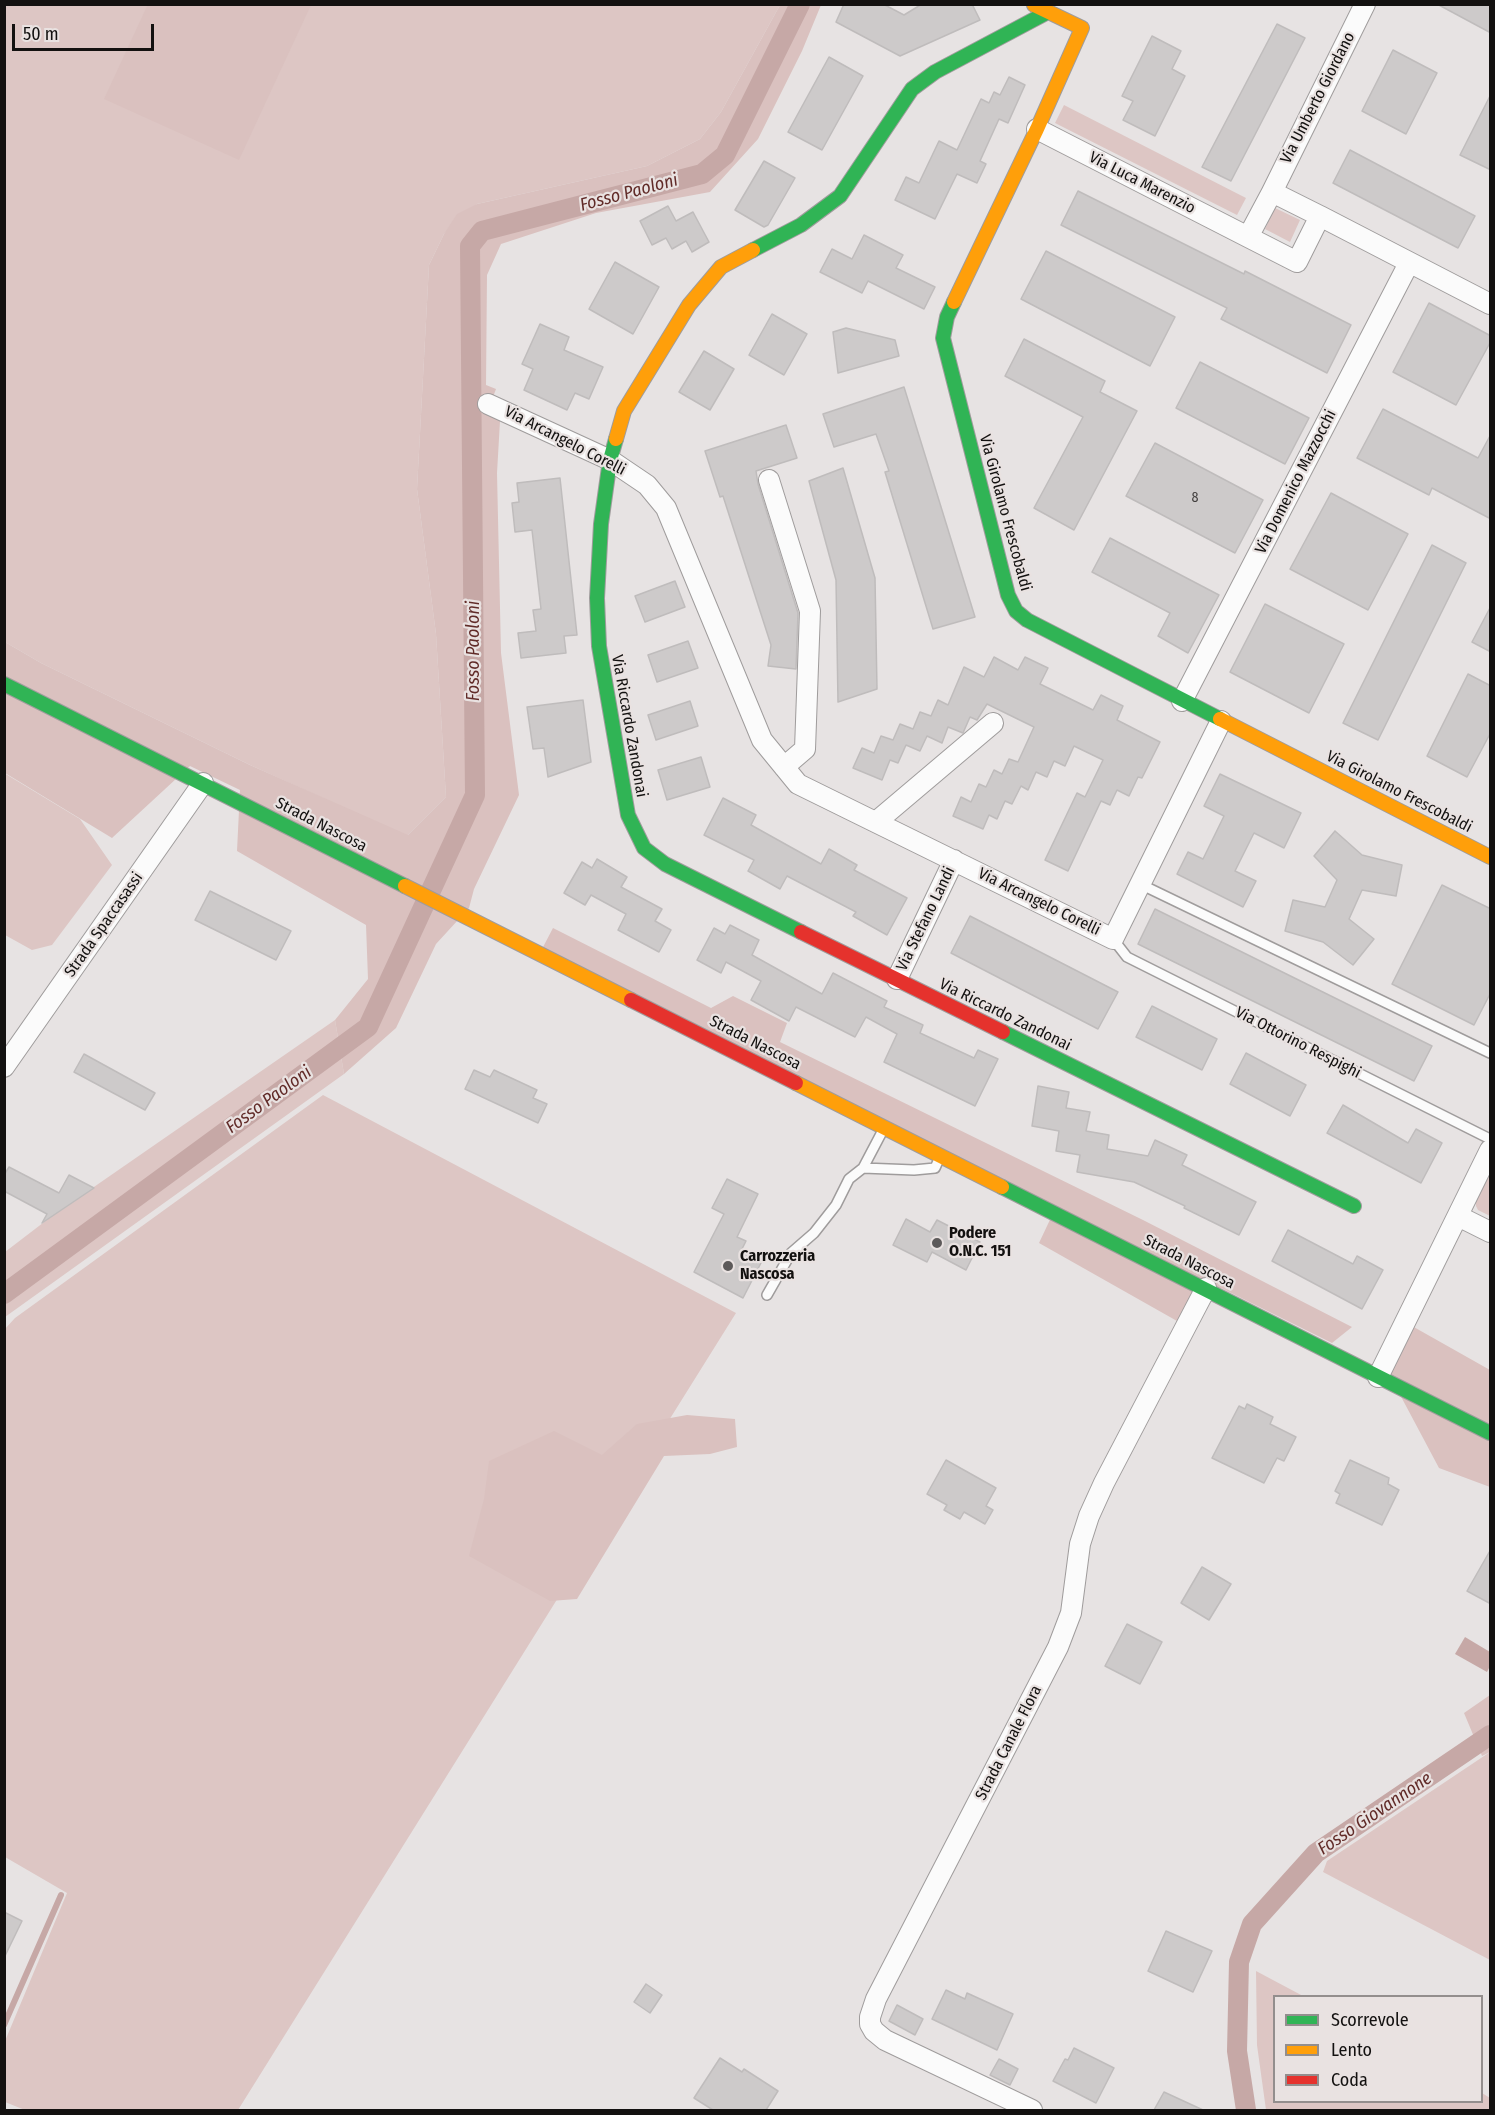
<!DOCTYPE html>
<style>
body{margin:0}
#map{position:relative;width:1495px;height:2115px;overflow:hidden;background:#e7e3e3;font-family:"Fira Sans Condensed",sans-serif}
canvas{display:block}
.frame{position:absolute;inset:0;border:6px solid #131110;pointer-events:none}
.legend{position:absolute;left:1273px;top:1995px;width:210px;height:108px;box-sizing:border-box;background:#e9e2e1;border:2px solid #938e8d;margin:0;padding:8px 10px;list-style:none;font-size:18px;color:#131110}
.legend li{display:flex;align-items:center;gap:12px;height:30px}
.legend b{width:30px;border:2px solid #938e8d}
.scale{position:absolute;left:12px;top:24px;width:142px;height:27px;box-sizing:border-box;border:3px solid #131110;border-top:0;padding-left:8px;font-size:18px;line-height:21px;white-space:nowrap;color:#131110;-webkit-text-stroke:4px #e9e2e1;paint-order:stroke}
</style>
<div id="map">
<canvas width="1495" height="2115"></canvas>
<div class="frame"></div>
<ul class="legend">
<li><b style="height:8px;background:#30b455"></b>Scorrevole</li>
<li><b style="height:8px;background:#ff9f0a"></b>Lento</li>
<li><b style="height:8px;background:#e5322d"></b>Coda</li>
</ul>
<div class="scale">50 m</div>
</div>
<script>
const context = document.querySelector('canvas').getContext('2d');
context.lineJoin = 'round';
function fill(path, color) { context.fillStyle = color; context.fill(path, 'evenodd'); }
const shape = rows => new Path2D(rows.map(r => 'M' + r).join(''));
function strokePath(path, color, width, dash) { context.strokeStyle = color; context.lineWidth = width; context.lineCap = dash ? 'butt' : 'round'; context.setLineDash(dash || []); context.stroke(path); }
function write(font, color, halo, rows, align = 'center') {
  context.font = font + ' "Fira Sans Condensed",sans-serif'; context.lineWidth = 4.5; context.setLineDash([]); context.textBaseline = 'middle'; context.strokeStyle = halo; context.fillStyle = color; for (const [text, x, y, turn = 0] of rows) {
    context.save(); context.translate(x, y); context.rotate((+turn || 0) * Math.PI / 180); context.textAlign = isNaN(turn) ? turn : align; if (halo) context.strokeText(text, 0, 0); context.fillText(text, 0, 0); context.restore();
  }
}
fill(shape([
 [5,5,780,5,721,112,700,139,647,166,477,204,444,234,429,265,417,489,436,634,446,797,407,836,250,765,41,663,5,642],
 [1064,105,1246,198,1237,215,1055,123],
 [1275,208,1300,220,1290,242,1265,229],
 [4,773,80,819,112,865,52,945,32,950,5,935],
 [335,1020,344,1074,5,1317,5,1252,52,1216],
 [323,1095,736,1313,238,2110,25,2110,5,2102,5,2041,67,1893,5,1857,4,1330,15,1318],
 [1490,1172,1490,1216,1478,1210,1476,1206,1476,1200],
 [1490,1752,1490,1960,1323,1872,1327,1861],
 [1256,1971,1303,1996,1274,1996,1274,2102,1482,2102,1482,2093,1490,2098,1490,2110,1266,2110,1257,2045]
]), '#ddc6c4');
fill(shape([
 [148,4,311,5,239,160,104,99],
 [780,5,821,5,802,51,758,139,710,192,596,213,501,244,487,275,486,385,496,389,487,413,500,421,497,473,501,653,519,795,474,889,469,908,436,944,396,1028,344,1074,335,1020,368,979,366,925,237,851,240,790,190,766,112,838,5,773,5,642,41,663,250,765,408,835,446,797,436,634,417,489,429,265,444,234,457,214,477,204,647,166,700,139,721,112],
 [553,928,711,1008,733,996,787,1023,780,1042,1143,1220,1352,1327,1332,1343,1221,1288,1177,1321,1039,1243,1056,1207,542,949],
 [1412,1326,1490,1370,1490,1487,1439,1468,1389,1374],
 [687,1415,735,1419,737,1447,710,1454,664,1456,577,1599,550,1601,469,1556,484,1499,489,1461,554,1431,602,1455,637,1424],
 [1490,1695,1490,1752,1482,1756,1464,1713]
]), '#dac1bf');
fill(shape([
 [1465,1637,1490,1652,1490,1666,1487,1672,1455,1654]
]), '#c6a8a6');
strokePath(shape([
 [4,2025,61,1895]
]), '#c6a8a6', 6);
strokePath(shape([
 [4,1294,368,1027,475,795,470,246,482,231,702,174,725,155,800,4],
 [1246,2110,1237,2051,1239,1962,1252,1924,1316,1853,1490,1735]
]), '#c6a8a6', 20);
const building = shape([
 [844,4,883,4,904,15,922,4,972,4,980,20,900,56,836,22,844,4],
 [1437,4,1491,4,1491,33,1437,4],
 [1277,24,1305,38,1231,181,1202,167,1277,24],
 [1152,36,1181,51,1172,69,1185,76,1155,136,1123,120,1133,101,1122,96,1152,36],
 [1393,50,1437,73,1406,134,1362,111,1393,50],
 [829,57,863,76,822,150,788,132,829,57],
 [1009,77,1025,85,1008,123,999,119,980,161,986,164,977,183,957,174,935,219,895,200,906,177,919,183,939,141,957,150,981,99,989,103,994,92,1000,95,1009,77],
 [1491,94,1491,170,1460,155,1491,94],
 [1350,150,1475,216,1458,248,1333,183,1350,150],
 [764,161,795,178,768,225,764,227,735,210,764,161],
 [1078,191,1244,274,1245,271,1351,325,1327,373,1221,319,1227,308,1061,225,1078,191],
 [668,206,676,221,693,212,709,242,692,252,686,241,672,249,666,238,652,245,640,221,668,206],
 [864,235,903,255,896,268,935,287,924,309,868,281,862,293,820,272,832,249,852,259,864,235],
 [1046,251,1175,317,1150,366,1021,299,1046,251],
 [615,262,659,287,633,334,589,309,615,262],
 [1429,303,1491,336,1491,341,1456,405,1393,372,1429,303],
 [772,314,807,334,784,375,749,355,772,314],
 [540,324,569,337,564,350,603,367,589,399,575,393,567,410,524,390,533,369,522,364,540,324],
 [846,328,895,340,899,356,838,373,833,332,846,328],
 [1024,339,1105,381,1100,392,1137,411,1074,530,1034,508,1083,417,1005,376,1024,339],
 [704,351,734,369,710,410,679,392,704,351],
 [1200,362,1309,418,1285,464,1176,408,1200,362],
 [904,387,975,617,933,629,885,472,889,471,876,434,834,447,823,414,904,387],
 [1383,409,1478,458,1491,434,1491,519,1432,488,1429,495,1357,458,1383,409],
 [786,425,797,458,756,471,758,484,798,613,796,669,768,666,771,645,723,496,720,497,705,451,786,425],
 [1155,443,1263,500,1235,553,1126,496,1155,443],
 [843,468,875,578,877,689,838,702,836,580,809,481,843,468],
 [560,478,577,635,564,636,566,653,521,658,518,633,536,631,533,610,541,609,532,530,515,532,512,503,519,502,517,483,560,478],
 [1331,493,1408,534,1368,610,1290,569,1331,493],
 [1110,538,1219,595,1188,653,1158,636,1170,613,1092,572,1110,538],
 [1432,545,1466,563,1378,740,1343,723,1432,545],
 [675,581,685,607,645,622,635,596,675,581],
 [1265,604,1344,644,1309,713,1230,672,1265,604],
 [1491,606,1491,652,1472,642,1491,606],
 [688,641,698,668,657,682,648,655,688,641],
 [994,657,1018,670,1025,657,1048,668,1040,684,1093,710,1101,695,1123,706,1117,720,1160,742,1142,778,1138,777,1129,796,1117,790,1110,805,1101,801,1068,871,1045,860,1077,793,1085,797,1103,760,1074,746,1065,766,1054,761,1047,777,1036,772,1028,790,1021,786,1012,804,1005,801,997,819,989,815,983,829,953,816,961,797,971,802,979,784,986,787,994,770,1002,774,1009,759,1018,762,1034,727,987,704,977,720,970,717,963,733,948,727,942,743,927,736,920,751,906,745,898,763,890,760,882,780,853,768,862,748,874,753,881,736,893,740,900,724,913,729,920,712,931,716,938,700,948,705,964,667,984,677,994,657],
 [1468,674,1491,686,1491,732,1467,777,1427,756,1468,674],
 [583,700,591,762,548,777,544,748,533,749,527,707,583,700],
 [690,701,698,726,656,740,648,715,690,701],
 [701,757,710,787,667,800,658,770,701,757],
 [1220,774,1301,813,1284,848,1254,833,1235,871,1256,881,1243,907,1177,874,1188,852,1203,859,1224,816,1204,806,1220,774],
 [723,798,756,815,751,825,821,864,829,849,857,865,854,870,907,898,887,935,853,916,856,912,787,876,780,889,748,871,754,860,704,835,723,798],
 [1335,831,1362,855,1402,865,1396,896,1362,890,1349,919,1374,939,1353,965,1323,942,1285,931,1293,900,1325,907,1337,880,1314,856,1335,831],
 [597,859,627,877,621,887,662,909,655,921,671,930,659,952,618,930,626,914,591,895,585,905,564,893,582,862,592,868,597,859],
 [1442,885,1491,909,1491,992,1474,1025,1392,984,1442,885],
 [210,891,291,931,276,960,195,920,210,891],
 [1155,909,1432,1046,1414,1081,1138,944,1155,909],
 [970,916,1118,992,1098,1029,951,953,970,916],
 [730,925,759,940,752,955,822,994,833,973,887,1001,884,1007,923,1025,920,1033,974,1058,978,1050,998,1059,975,1106,884,1062,897,1034,866,1017,855,1037,796,1007,789,1021,751,1000,761,981,726,962,721,973,697,960,714,928,725,934,730,925],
 [1152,1006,1217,1039,1202,1070,1136,1037,1152,1006],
 [1246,1053,1306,1085,1290,1116,1230,1084,1246,1053],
 [84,1054,155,1093,145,1110,74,1072,84,1054],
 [474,1070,490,1077,494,1070,537,1090,533,1098,547,1104,538,1123,465,1089,474,1070],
 [1038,1086,1069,1092,1066,1108,1090,1112,1086,1131,1109,1135,1107,1149,1148,1156,1155,1140,1187,1155,1182,1165,1256,1202,1239,1235,1184,1208,1185,1206,1134,1182,1077,1172,1080,1155,1056,1151,1059,1131,1032,1126,1038,1086],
 [1343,1105,1408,1143,1416,1129,1442,1143,1421,1183,1327,1133,1343,1105],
 [9,1167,59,1193,69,1175,94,1188,42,1223,47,1214,4,1191,4,1175,9,1167],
 [727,1179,758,1194,737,1237,746,1241,742,1249,763,1259,743,1298,694,1272,724,1214,712,1208,727,1179],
 [906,1219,930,1232,937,1220,980,1242,966,1270,932,1252,927,1262,893,1245,906,1219],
 [1288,1230,1353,1264,1357,1256,1383,1270,1362,1309,1272,1261,1288,1230],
 [1247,1404,1273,1417,1270,1424,1296,1437,1284,1461,1277,1458,1264,1483,1212,1458,1239,1406,1245,1409,1247,1404],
 [946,1460,996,1488,986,1506,993,1510,985,1524,964,1512,960,1519,944,1510,947,1505,927,1494,946,1460],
 [1350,1460,1389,1478,1388,1484,1399,1490,1382,1525,1336,1503,1340,1494,1335,1491,1350,1460],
 [1491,1549,1491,1604,1467,1591,1491,1549],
 [1202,1567,1231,1584,1209,1620,1181,1603,1202,1567],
 [1127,1624,1162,1642,1140,1684,1105,1666,1127,1624],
 [4,1912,22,1921,4,1958,4,1912],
 [1166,1931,1212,1951,1193,1992,1148,1971,1166,1931],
 [646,1984,662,1995,650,2013,634,2002,646,1984],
 [946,1990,965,1999,967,1993,1013,2014,997,2050,932,2019,946,1990],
 [897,2005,923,2019,915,2035,889,2021,897,2005],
 [1074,2048,1114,2068,1096,2103,1053,2081,1065,2059,1068,2060,1074,2048],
 [720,2058,742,2072,744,2069,778,2091,766,2110,713,2110,694,2098,720,2058],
 [999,2059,1018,2069,1010,2085,990,2075,999,2059],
 [1164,2092,1203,2110,1154,2110,1164,2092]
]);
fill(building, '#cdcaca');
strokePath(building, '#bfbcbc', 1.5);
const lane = shape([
 [1140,884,1490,1053],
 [1113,939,1127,957,1490,1139],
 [863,1168,914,1170,935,1168,939,1159],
 [767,1295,791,1253,814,1233,836,1205,849,1179,863,1168,883,1130]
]);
const street = shape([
 [1037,129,1248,237,1297,262,1320,216,1272,192,1248,237],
 [1272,192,1365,4],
 [1320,216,1490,304],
 [488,404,610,460,647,485,666,508,762,740,798,784,1113,939,1221,721],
 [769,480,810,611,805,749,784,767],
 [1182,701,1409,263],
 [876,822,993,723],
 [897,979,954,860],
 [4,1067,203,783],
 [1458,1216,1490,1232],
 [1378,1377,1490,1150],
 [1032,2110,885,2040,874,2031,870,2024,870,2017,876,1999,1058,1647,1071,1613,1080,1544,1089,1516,1104,1483,1206,1288]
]);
const fast = shape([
 [753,250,801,225,840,196,912,89,935,72,1048,12],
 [954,302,947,317,943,338,1008,595,1016,611,1027,620,1220,719],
 [616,439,610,460,601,524,597,598,599,646,628,815,644,848,665,864,801,932],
 [4,684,405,886],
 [1003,1032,1354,1206],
 [1002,1187,1490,1433]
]);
const slow = shape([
 [954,302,1037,129,1082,28,1034,5],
 [616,439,624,411,689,305,721,267,753,250],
 [1220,719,1490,857],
 [405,886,631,1000],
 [796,1083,1002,1187]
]);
const jam = shape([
 [801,932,1003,1032],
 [631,1000,796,1083]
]);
strokePath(lane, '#9f9c9c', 12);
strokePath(street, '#9f9c9c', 22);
strokePath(fast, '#9f9c9c', 16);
strokePath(slow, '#9f9c9c', 16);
strokePath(jam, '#9f9c9c', 16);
strokePath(lane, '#fbfbfb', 9);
strokePath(street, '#fbfbfb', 20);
strokePath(fast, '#30b455', 14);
strokePath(slow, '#ff9f0a', 14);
strokePath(jam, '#e5322d', 14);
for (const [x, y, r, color] of [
 [937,1243,6,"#5d5a5a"],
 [728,1266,6,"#5d5a5a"]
]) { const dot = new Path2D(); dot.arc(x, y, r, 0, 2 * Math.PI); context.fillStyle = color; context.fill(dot); strokePath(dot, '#e9e2e1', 2); }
write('14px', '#423f3e', null, [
 ["8",1195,498]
]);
write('16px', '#131110', '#e9e2e1', [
 ["Via Umberto Giordano",1318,98,-63],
 ["Via Luca Marenzio",1142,183,27],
 ["Via Arcangelo Corelli",565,441,27],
 ["Via Domenico Mazzocchi",1296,482,-63],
 ["Via Girolamo Frescobaldi",1005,513,75],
 ["Via Riccardo Zandonai",629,726,80],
 ["Via Girolamo Frescobaldi",1399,792,27],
 ["Strada Nascosa",321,825,27],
 ["Via Arcangelo Corelli",1039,902,26],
 ["Via Stefano Landi",926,919,-64],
 ["Strada Spaccasassi",104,925,-55],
 ["Via Riccardo Zandonai",1005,1015,26],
 ["Strada Nascosa",755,1043,27],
 ["Via Ottorino Respighi",1298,1043,27],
 ["Strada Nascosa",1189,1262,27],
 ["Strada Canale Flora",1009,1743,-63]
]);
write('bold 16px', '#131110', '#e9e2e1', [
 ["Podere",949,1234],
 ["O.N.C. 151",949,1252],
 ["Carrozzeria",740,1257],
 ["Nascosa",740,1275]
], 'left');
write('italic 18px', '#612b28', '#e9e2e1', [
 ["Fosso Paoloni",629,193,-15],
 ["Fosso Paoloni",474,651,-90],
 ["Fosso Paoloni",269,1100,-36],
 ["Fosso Giovannone",1375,1814,-34]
]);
</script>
